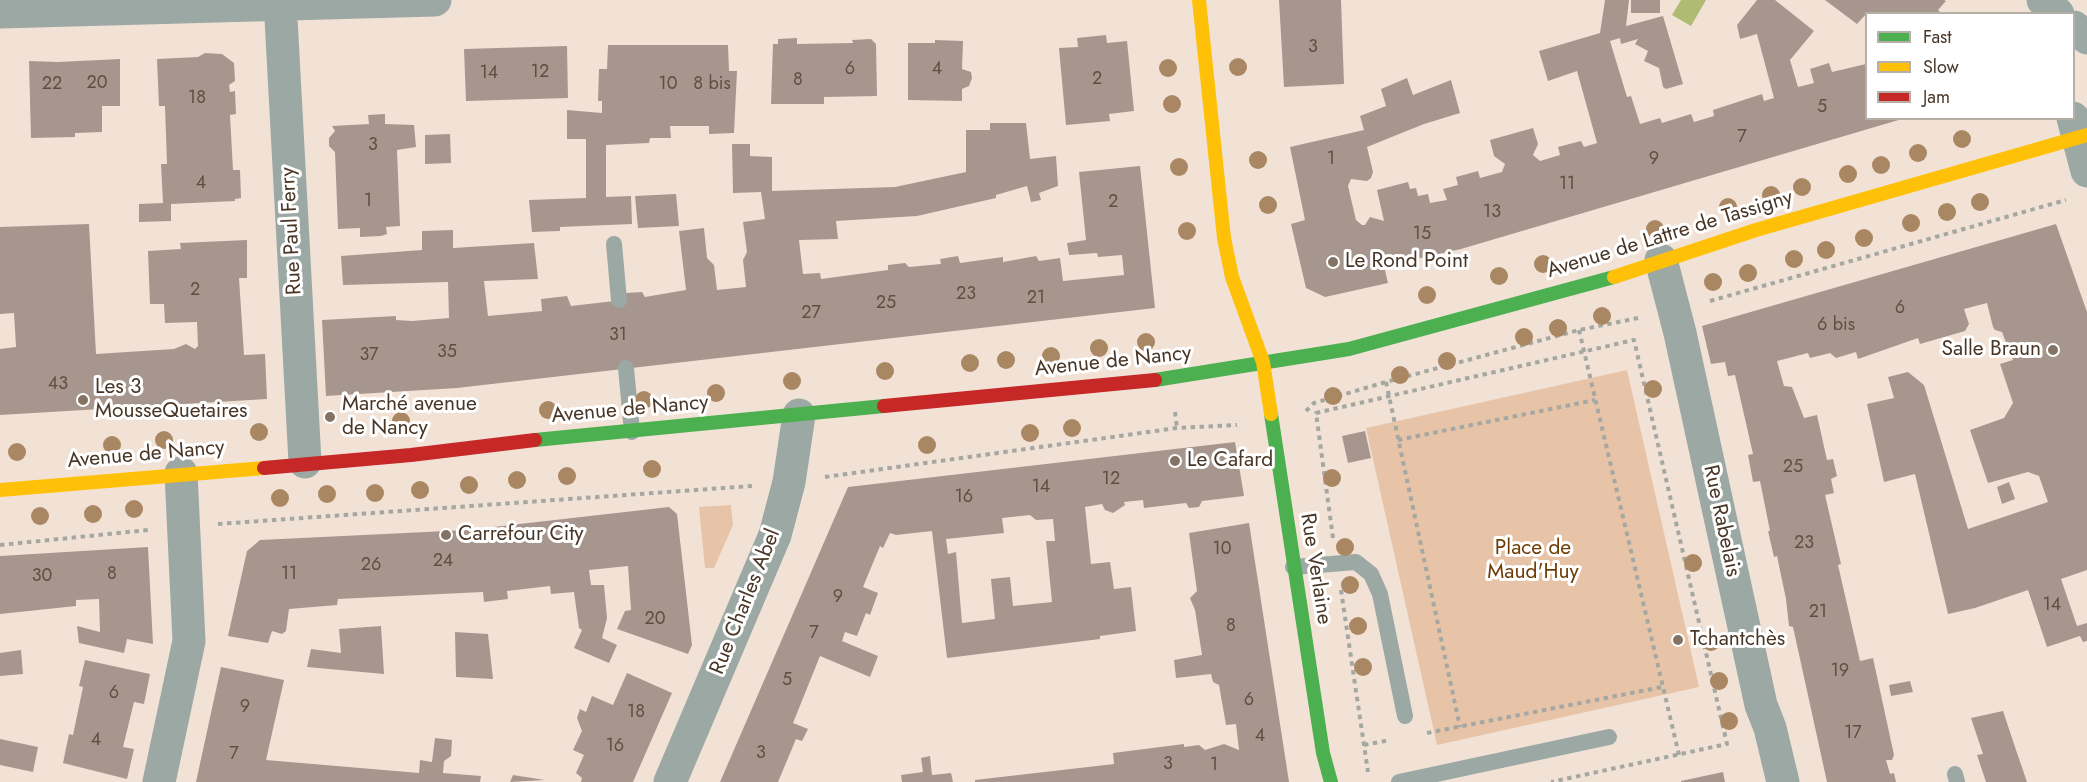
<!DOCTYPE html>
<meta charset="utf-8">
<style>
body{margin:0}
#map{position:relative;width:2087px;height:782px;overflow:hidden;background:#f2e2d6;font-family:Jost,sans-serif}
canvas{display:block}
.legend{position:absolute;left:1865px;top:12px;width:210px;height:108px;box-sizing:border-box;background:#fff;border:2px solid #b6afa8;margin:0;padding:8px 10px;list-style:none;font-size:18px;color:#493626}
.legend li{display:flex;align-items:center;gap:12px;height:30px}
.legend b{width:30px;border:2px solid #b6afa8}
</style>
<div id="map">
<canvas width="2087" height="782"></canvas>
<ul class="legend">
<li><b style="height:8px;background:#4caf50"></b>Fast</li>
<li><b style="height:8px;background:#ffc107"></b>Slow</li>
<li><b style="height:8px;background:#c62828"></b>Jam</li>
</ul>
</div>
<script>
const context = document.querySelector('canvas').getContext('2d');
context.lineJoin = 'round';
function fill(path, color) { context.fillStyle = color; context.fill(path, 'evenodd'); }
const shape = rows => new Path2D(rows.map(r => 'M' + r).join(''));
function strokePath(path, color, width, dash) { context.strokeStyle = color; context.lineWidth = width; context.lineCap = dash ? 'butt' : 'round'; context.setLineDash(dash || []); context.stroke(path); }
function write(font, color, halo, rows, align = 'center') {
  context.font = font + ' Jost,sans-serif'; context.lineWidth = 6; context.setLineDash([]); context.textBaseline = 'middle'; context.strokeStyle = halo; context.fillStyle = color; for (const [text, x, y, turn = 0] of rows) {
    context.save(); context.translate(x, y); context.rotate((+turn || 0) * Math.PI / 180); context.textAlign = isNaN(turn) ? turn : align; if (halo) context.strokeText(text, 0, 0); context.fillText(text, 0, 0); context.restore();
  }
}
fill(shape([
 [1627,370,1699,687,1437,745,1366,428],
 [731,505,733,525,714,568,705,568,699,507]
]), '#e7c4a7');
fill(shape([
 [1681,0,1706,0,1691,26,1672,15]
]), '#afba73');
fill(shape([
 [1279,0,1341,0,1344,84,1284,87],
 [1605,0,1629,0,1626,26,1663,16,1683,84,1666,89,1663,87,1659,68,1644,61,1648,51,1635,44,1638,39,1621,44,1620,38,1610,41,1627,97,1631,96,1640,124,1660,118,1662,123,1691,114,1694,122,1714,116,1713,110,1762,94,1764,101,1774,98,1757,34,1740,39,1737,25,1757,0,1775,0,1814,31,1790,60,1798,87,1814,83,1810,69,1829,63,1832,72,1866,64,1866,118,1902,119,1461,249,1384,266,1388,283,1325,297,1306,288,1291,224,1305,220,1290,147,1364,130,1360,116,1386,106,1381,89,1407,78,1413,95,1451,80,1460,113,1424,124,1367,147,1373,172,1371,178,1367,181,1351,179,1348,186,1356,220,1362,225,1365,225,1370,217,1384,221,1377,190,1408,182,1410,189,1416,188,1418,196,1428,194,1430,203,1447,200,1443,189,1458,185,1456,177,1478,171,1480,178,1502,172,1505,164,1494,156,1490,140,1533,128,1538,144,1533,155,1540,161,1560,155,1558,147,1581,141,1584,147,1597,143,1577,71,1548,81,1539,51,1600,33],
 [1631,0,1660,0,1660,13,1631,13],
 [1825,0,1944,0,1946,1,1938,10,1942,14,1867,13,1857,24],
 [1106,35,1107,43,1127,41,1134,111,1109,114,1110,121,1066,125,1059,48,1078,47,1077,38],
 [797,38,797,44,853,43,852,40,871,39,876,44,877,96,824,97,824,104,771,104,773,44,778,44,778,39],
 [935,40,963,41,962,69,971,72,972,78,969,86,962,89,962,101,908,100,908,43,935,43],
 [608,45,728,45,729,71,737,71,734,133,709,134,709,126,670,126,671,138,650,138,649,143,606,145,606,197,631,196,632,224,560,227,560,231,532,232,529,200,586,198,586,139,567,139,567,110,602,113,602,101,598,101,599,69,607,69],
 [567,46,568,98,466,101,464,49],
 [205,53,222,54,234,63,235,81,229,85,230,92,235,91,236,114,230,115,233,170,240,170,241,198,235,199,235,201,171,204,171,221,139,222,139,204,163,203,161,164,167,164,165,106,159,106,157,59,198,57],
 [120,59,120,106,102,106,102,132,75,133,75,137,31,138,29,61,58,62],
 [385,114,385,124,414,125,416,147,397,150,400,226,386,227,387,234,381,236,360,237,360,228,338,229,335,152,329,146,329,138,335,131,332,126,369,124,368,115],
 [990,123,1026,123,1030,159,1056,156,1058,186,1039,193,1041,200,1031,202,1027,186,996,195,996,198,917,216,836,221,838,239,799,240,803,274,820,273,821,279,888,270,888,265,905,263,909,267,941,264,940,259,958,256,960,263,1003,257,1003,262,1036,256,1039,261,1060,258,1063,281,1124,275,1122,255,1098,257,1097,253,1069,255,1067,243,1086,240,1079,172,1140,166,1155,308,457,388,326,396,322,320,396,316,396,320,412,321,449,318,448,282,343,285,341,256,422,250,422,231,453,230,453,248,534,243,538,279,484,281,488,316,542,311,541,299,567,296,571,306,623,300,626,293,642,292,645,297,686,290,679,231,704,228,707,258,714,265,717,290,746,287,743,260,747,252,743,222,765,219,761,192,733,193,732,144,750,144,750,156,772,157,772,191,895,187,966,172,966,130,990,130],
 [450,134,451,163,425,164,425,135],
 [676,194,679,226,638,228,635,196],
 [89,224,96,354,174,349,186,344,195,349,198,346,197,322,165,323,164,304,150,304,148,251,181,249,180,243,247,240,247,278,239,278,244,355,265,354,267,399,0,415,0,349,16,347,14,313,0,314,0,227],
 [2056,224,2087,312,2087,570,2061,579,2077,626,2087,623,2087,641,2083,642,2080,636,2047,647,2028,590,1975,608,1948,614,1915,474,1884,482,1867,404,1894,398,1888,377,1908,372,1924,385,1968,529,2048,502,2039,476,2028,472,1988,483,1970,430,2004,418,2013,403,2000,364,2013,360,2002,332,1995,330,1993,327,1987,303,1964,309,1969,324,1965,331,1920,344,1918,338,1858,359,1856,352,1836,358,1830,353,1810,358,1808,353,1777,361,1784,386,1792,387,1804,418,1817,415,1827,460,1833,459,1837,476,1831,479,1834,493,1825,495,1841,564,1838,565,1860,661,1873,658,1894,755,1892,760,1886,760,1890,774,1894,773,1896,782,1827,782,1793,627,1789,626,1786,599,1777,556,1774,557,1768,531,1770,531,1760,481,1753,482,1748,455,1753,454,1735,375,1728,376,1725,362,1711,364,1702,326],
 [1365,431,1371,458,1348,463,1342,436],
 [1235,442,1244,496,1202,501,1199,507,1189,508,1186,503,1144,508,1143,500,1124,502,1125,505,1113,513,1105,510,1102,504,1085,507,1091,564,1110,562,1114,589,1131,587,1136,631,1100,636,1100,639,947,658,932,531,896,535,890,533,883,548,880,546,863,587,878,593,870,615,866,613,857,636,845,632,842,641,878,656,870,677,820,656,793,723,808,729,802,741,796,739,778,782,720,782,848,487],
 [1030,515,1036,520,1053,519,1055,541,1046,541,1052,602,1013,606,1010,577,991,579,995,619,962,623,956,552,948,554,946,539,1004,533,1002,518],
 [2009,482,2015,499,2002,504,1997,487],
 [669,507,677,514,692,645,688,654,617,629,625,611,631,610,628,566,589,570,591,585,604,585,607,618,602,638,617,645,609,663,574,648,582,630,579,628,574,592,551,594,550,586,507,591,508,599,484,602,483,592,338,599,337,605,289,609,286,631,282,634,272,631,268,643,228,636,247,551,260,540,467,530],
 [1249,523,1289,782,975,782,975,780,1114,764,1113,753,1184,744,1184,747,1199,745,1205,750,1224,744,1239,750,1236,724,1226,725,1219,685,1213,682,1211,674,1176,678,1174,660,1202,655,1195,610,1190,598,1197,591,1189,533],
 [148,547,153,644,127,639,124,653,79,643,77,626,100,632,99,599,76,600,76,606,0,614,0,556],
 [381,626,384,674,307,667,311,649,341,653,339,629],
 [455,632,488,634,493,679,456,677],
 [21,650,23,674,0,676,0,653],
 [85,660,150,674,144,704,134,702,123,747,134,749,127,779,63,763,69,734,73,735,83,687,79,686],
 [221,667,284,680,266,760,419,773,420,760,432,762,435,738,452,740,451,756,444,761,443,773,481,776,480,782,196,782],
 [627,673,672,693,633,782,581,782,582,778,576,773,584,755,573,750,582,731,577,718,580,709,586,712,592,696,613,705],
 [1910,681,1913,692,1891,696,1889,685],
 [2003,711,2015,747,2027,782,1986,782,1977,755,1983,754,1971,718],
 [0,739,38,747,33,772,0,765],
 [930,756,932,775,951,773,953,782,902,782,901,775,923,772,921,758],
 [1723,772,1725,782,1681,782,1681,781],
 [513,775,545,780,510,782]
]), '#a7968d');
strokePath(shape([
 [1710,301,2066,200],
 [1579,330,1679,755],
 [1386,382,1460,727],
 [1306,411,1314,403,1386,382,1579,330,1638,318],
 [1175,412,1177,428],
 [1398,440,1595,400],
 [825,477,1177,428,1237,425],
 [218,524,752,486],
 [1333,538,1316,413,1634,340,1727,744,1551,782],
 [0,545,148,530],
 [1341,590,1368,772],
 [1427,733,1662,687],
 [1364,745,1390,740]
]), '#a5a8a2', 4, [4.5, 4.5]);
strokePath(shape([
 [614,244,619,300],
 [626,368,632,432],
 [1293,567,1356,562,1371,574,1380,594,1405,716],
 [1955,774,1957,782],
 [1399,782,1609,737]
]), '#9ca8a4', 16);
strokePath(shape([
 [280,0,305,462],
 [2043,0,2058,14],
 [0,12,435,0],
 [2074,27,2087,38],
 [2073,118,2087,171],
 [1661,260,1680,333,1761,705,1770,728,1783,782],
 [159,782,189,641,181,473],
 [670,782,775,535,789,482,799,415]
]), '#9ca8a4', 33);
strokePath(shape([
 [1155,380,1349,349,1614,277],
 [1271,414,1323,753,1331,782],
 [535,440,884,406]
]), '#4caf50', 14);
strokePath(shape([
 [1199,0,1224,238,1232,277,1263,362,1271,414],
 [1614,277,1756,230,2087,135],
 [0,490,264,468]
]), '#ffc107', 14);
strokePath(shape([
 [884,406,1155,380],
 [264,468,411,455,535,440]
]), '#c62828', 14);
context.fillStyle = '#aa8763';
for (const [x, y] of [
 [1238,67],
 [1168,68],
 [1172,104],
 [1962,139],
 [1918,153],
 [1258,160],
 [1881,165],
 [1179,167],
 [1848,174],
 [1802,187],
 [1771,195],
 [1980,202],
 [1268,205],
 [1728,207],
 [1947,212],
 [1911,223],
 [1655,229],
 [1187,231],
 [1864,238],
 [1826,250],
 [1794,259],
 [1543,264],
 [1748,273],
 [1499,276],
 [1713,282],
 [1427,295],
 [1602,316],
 [1558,328],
 [1524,337],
 [1146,342],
 [1099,348],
 [1051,356],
 [1006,360],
 [1447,361],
 [970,363],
 [885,371],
 [1400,375],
 [792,381],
 [1653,389],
 [716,393],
 [1333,396],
 [644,400],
 [548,410],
 [401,421],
 [1072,428],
 [259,432],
 [1030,433],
 [164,440],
 [112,445],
 [927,445],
 [17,452],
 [652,469],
 [567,476],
 [1332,478],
 [517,480],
 [469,485],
 [420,490],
 [375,493],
 [327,494],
 [280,498],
 [134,509],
 [93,514],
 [40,516],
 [1345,547],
 [1693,563],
 [1350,585],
 [1358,626],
 [1711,642],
 [1363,667],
 [1719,681],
 [1729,721]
]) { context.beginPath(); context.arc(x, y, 9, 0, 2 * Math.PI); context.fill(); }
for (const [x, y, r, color] of [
 [1333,262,6,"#847264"],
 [2053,350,6,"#847264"],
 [83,400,6,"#847264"],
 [330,417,6,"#847264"],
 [1175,461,6,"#847264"],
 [446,535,6,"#847264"],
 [1678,640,6,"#847264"]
]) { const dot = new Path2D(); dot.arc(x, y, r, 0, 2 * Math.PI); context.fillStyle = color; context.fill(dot); strokePath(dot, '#fff', 2); }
write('18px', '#604e40', null, [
 ["3",1313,48],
 ["6",850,70],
 ["4",937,70],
 ["12",540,73],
 ["14",489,74],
 ["2",1097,80],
 ["8",798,81],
 ["20",97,84],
 ["22",52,85],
 ["10",668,85],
 ["8 bis",712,85],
 ["18",197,99],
 ["5",1822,108],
 ["7",1742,138],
 ["3",373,146],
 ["1",1331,160],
 ["9",1654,160],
 ["4",201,184],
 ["11",1567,185],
 ["1",368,202],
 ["2",1113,203],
 ["13",1492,213],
 ["15",1422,235],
 ["2",195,291],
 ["23",966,295],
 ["21",1036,299],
 ["25",886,304],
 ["6",1900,309],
 ["27",811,314],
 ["6 bis",1836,326],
 ["31",618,336],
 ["35",447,353],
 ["37",369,356],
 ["43",58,385],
 ["25",1793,468],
 ["12",1111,480],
 ["14",1041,488],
 ["16",964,498],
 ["23",1804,544],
 ["10",1222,550],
 ["24",443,562],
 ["26",371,566],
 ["8",112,575],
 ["11",289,575],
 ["30",42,577],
 ["9",838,598],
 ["14",2052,606],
 ["21",1818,613],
 ["20",655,620],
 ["8",1231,627],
 ["7",814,634],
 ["19",1840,672],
 ["5",787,681],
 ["6",114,694],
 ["6",1249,701],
 ["9",245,708],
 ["18",636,713],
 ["17",1853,734],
 ["4",1260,737],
 ["4",96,741],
 ["16",615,747],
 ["3",761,754],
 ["7",234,755],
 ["3",1168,765],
 ["1",1214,766]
]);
write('21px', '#493626', '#fff', [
 ["Rue Paul Ferry",292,231,-93],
 ["Avenue de Lattre de Tassigny",1670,235,-17],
 ["Avenue de Nancy",1113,362,-6],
 ["Avenue de Nancy",630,410,-5],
 ["Avenue de Nancy",146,455,-5],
 ["Rue Rabelais",1721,521,78],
 ["Rue Verlaine",1315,569,81],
 ["Rue Charles Abel",746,602,-68]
]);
write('21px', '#493626', '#fff', [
 ["Le Rond Point",1345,262],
 ["Salle Braun",2041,350,"right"],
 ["Les 3",95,388],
 ["MousseQuetaires",95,412],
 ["Marché avenue",342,405],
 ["de Nancy",342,429],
 ["Le Cafard",1187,461],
 ["Carrefour City",458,535],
 ["Tchantchès",1690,640]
], 'left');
write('21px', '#6f3d05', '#fff', [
 ["Place de",1533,549],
 ["Maud'Huy",1533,573]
]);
</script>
